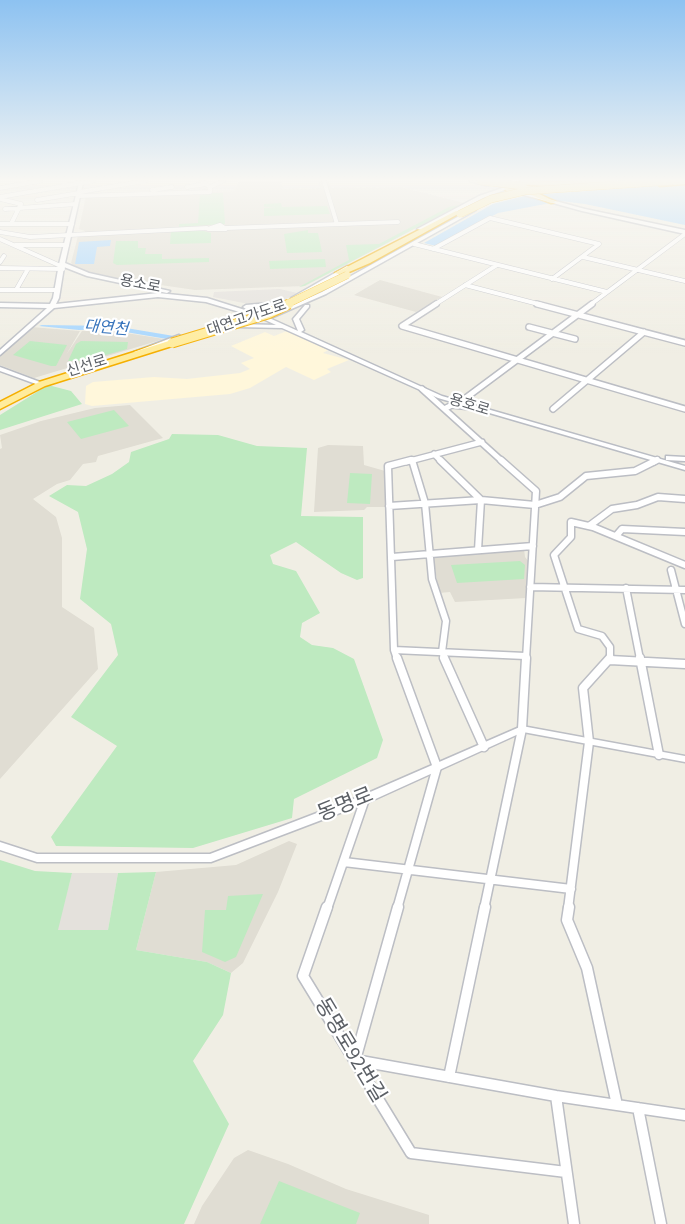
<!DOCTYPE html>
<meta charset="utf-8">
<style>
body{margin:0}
canvas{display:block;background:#f0eee4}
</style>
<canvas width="685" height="1224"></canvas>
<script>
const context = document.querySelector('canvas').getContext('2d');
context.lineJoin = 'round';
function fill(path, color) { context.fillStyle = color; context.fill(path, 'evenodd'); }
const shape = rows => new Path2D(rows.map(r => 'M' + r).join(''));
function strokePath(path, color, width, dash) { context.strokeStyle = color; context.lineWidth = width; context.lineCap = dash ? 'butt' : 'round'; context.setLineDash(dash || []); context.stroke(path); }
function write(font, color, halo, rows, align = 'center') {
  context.font = font + ' "Source Sans 3","Noto Sans KR",sans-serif'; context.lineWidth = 4.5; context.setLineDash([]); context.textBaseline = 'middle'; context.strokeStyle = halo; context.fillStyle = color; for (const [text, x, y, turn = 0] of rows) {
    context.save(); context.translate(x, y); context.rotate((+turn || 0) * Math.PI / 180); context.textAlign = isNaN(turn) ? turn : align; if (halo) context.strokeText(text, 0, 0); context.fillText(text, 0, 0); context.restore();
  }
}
fill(shape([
 [287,331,328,350,323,353,349,360,327,369,331,372,314,380,286,367,250,388,230,394,92,406,85,404,86,386,93,382,154,377,187,379,240,373,250,369,241,363,254,358,231,346,265,332,274,336]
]), '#fff7db');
fill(shape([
 [280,289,297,293,277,304,254,305,213,297,214,292],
 [72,873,118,873,108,930,57,930]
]), '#e4e1dc');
fill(shape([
 [239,181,281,181,283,189,320,188,318,181,328,181,331,188,401,187,464,203,305,286,195,290,126,280,81,270,71,263,78,236,84,234,85,231,79,229,86,196,234,191],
 [380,280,442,297,416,312,354,295],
 [31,327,80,331,66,355,82,331,107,330,164,339,34,378,0,365,0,355],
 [130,405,163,438,98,456,96,462,83,464,70,480,57,484,33,499,56,517,62,538,62,607,94,628,98,669,0,779,0,449,2,448,0,435,41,421,95,408],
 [328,445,363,446,364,465,385,471,386,507,367,507,364,510,314,512,318,448],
 [524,549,525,557,529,562,526,598,455,602,450,592,439,593,433,556],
 [289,841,297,844,278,892,243,963,231,973,207,962,136,950,156,872,236,865],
 [248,1150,288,1164,346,1189,429,1215,429,1224,194,1224,202,1206,234,1158]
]), '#e0ddd3');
fill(shape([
 [200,193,223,193,225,224,179,227,179,224,198,223],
 [281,203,282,207,327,206,330,214,264,216,264,208,277,207,264,207,264,204],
 [460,205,304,286,299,287,349,260,346,245,379,244,449,207],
 [171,230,200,230,211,233,211,243,170,244],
 [308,230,308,233,318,233,322,252,287,253,284,234],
 [116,241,138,241,138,248,146,248,145,254,162,254,162,259,209,258,209,262,117,265,113,263],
 [325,259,326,267,270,269,269,261],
 [30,341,67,345,56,366,51,366,13,355],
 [81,341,128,342,127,349,85,361,68,361,76,344],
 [48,385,71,391,82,404,0,430,0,415],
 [114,410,129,426,81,439,67,422],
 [172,434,218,435,257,446,307,448,301,516,363,517,363,578,357,580,341,573,296,542,270,555,273,564,296,571,320,613,302,623,300,637,312,645,333,648,354,659,383,740,377,758,294,799,292,818,193,848,56,846,51,837,117,746,71,717,118,655,111,624,80,599,87,549,78,512,49,496,67,485,86,486,112,474,129,462,131,452,169,439],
 [350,473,372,474,370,504,347,503],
 [520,561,525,565,524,579,457,583,451,565],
 [0,860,35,871,72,873,58,930,108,930,118,873,156,872,136,950,207,962,231,973,223,1015,193,1061,229,1124,184,1224,0,1224],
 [263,894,236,957,225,962,202,952,205,910,226,910,228,896],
 [279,1181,360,1213,356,1224,260,1224]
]), '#beeac0');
fill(shape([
 [637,181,685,181,685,225,585,204,561,201,498,213,436,246,424,243,493,204,529,195,643,187],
 [111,240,110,246,97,247,94,264,75,264,79,242],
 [42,325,114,326,174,336,167,339,108,329,79,330,39,326]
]), '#a6d6ff');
const minorFar4 = shape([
 [324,181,337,224],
 [187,187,206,184],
 [210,187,223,181],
 [0,188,40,181],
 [152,190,172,187],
 [80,192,145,181],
 [78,196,210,192,210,187,202,181],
 [0,197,93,181],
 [0,199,21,204,11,224],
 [37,200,79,193],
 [5,209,76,204],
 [0,224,72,224],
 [220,225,226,229,208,229,220,225],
 [226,228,398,222],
 [0,232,30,237,207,228],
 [0,239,63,267],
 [414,244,607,292],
 [15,245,67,245],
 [433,249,490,218,599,244,552,279],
 [583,257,685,281],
 [0,262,4,256],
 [0,268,63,269],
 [465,285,542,305],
 [0,290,58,290],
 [16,290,28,269],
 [434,305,497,265],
 [590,305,685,234]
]);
const minorFar3 = shape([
 [436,304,402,326,685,409],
 [537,304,685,343],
 [529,327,575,339],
 [422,389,503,462],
 [463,400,592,304],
 [446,408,452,405,471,407],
 [553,409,644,332],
 [434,454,442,462],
 [406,462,482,442],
 [654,462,657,460]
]);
const minorFar2 = shape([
 [412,460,425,503,432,579,446,621,442,652,445,659],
 [440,460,481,500,478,550],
 [501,460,536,491,526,659],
 [389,506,481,500,535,505,560,497,586,476,635,471,657,460],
 [589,526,612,509,637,505,658,497,685,499],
 [616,536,622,529,685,532],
 [392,557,533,546],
 [671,570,685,624],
 [530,587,685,590],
 [626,588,640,659],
 [394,650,525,656],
 [397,659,394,650,388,466,411,460],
 [610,659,610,647,602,636,578,629,554,555,571,537,571,522,593,527,685,565]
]);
const minorFar1 = shape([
 [397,658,437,767,397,909],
 [444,658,484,747],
 [640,658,659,755],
 [610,660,685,664],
 [344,862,571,889],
 [327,909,365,799],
 [484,909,522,729,526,658],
 [568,909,589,742,583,688,610,658]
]);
const minor = shape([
 [327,907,303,976,411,1153,566,1172],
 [398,907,355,1060,556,1096,685,1115],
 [569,907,567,920,587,968,617,1105],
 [449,1077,485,907],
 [556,1096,574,1224],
 [638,1108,661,1224]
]);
const tertiary = shape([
 [522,726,685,756,685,762,523,732,369,802,211,862,37,862,0,850,0,842,37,854,210,854,361,796,522,726]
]);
const secondary = shape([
 [77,181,82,181,83,183,65,263,89,273,170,291,167,293,87,276,64,267,59,298,56,304,158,293,207,298,267,317,298,331,293,319,305,305,309,305,309,307,299,319,304,330,301,332,442,396,685,466,685,470,438,398,282,328,237,327,236,326,239,324,276,325,263,319,206,302,158,297,54,308,0,355,0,350,47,308,0,307,0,303,50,304,53,298,59,264,79,183,77,181],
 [470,181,478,181,489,185,487,186,470,181],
 [514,184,518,185,483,198,422,230,417,229,479,196,514,184],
 [515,190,585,209,685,230,685,234,582,211,513,192,513,190,515,190],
 [472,209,476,210,326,294,273,317,268,316,322,292,472,209],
 [347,266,350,268,349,269,296,299,291,298,347,266],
 [282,302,285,304,284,305,246,309,243,307,246,305,282,302],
 [179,335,182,337,181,338,139,353,134,352,179,335],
 [0,367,40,382,41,383,38,385,36,384,0,371,0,367],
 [666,456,685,457,685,461,666,460,666,456]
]);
const trunk = shape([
 [521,181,547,182,615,181,612,183,547,186,519,184,521,181],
 [685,181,685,184,660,186,657,184,660,182,685,181],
 [505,188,537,190,537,193,556,202,551,203,531,195,531,192,507,191,504,189,505,188],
 [456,211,459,213,458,214,370,263,342,275,335,273,456,211],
 [172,340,176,343,175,345,45,386,0,409,0,402,39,382,172,340]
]);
strokePath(minorFar4, '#bcbec4', 5);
strokePath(minorFar3, '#bcbec4', 8);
strokePath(minorFar2, '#bcbec4', 9);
strokePath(minorFar1, '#bcbec4', 11);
strokePath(minor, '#bcbec4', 13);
strokePath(tertiary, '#bcbec4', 3);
strokePath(secondary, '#babdc4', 3);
strokePath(trunk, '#f5af00', 3);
strokePath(minorFar4, '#fff', 4);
strokePath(minorFar3, '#fff', 5);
strokePath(minorFar2, '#fff', 6);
strokePath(minorFar1, '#fff', 8);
strokePath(minor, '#fff', 10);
fill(tertiary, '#fff');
fill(secondary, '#fff');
fill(trunk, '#ffec9c');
const trunkBridgeFar1 = shape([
 [480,181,523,186],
 [460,214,491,199,525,191,673,181],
 [285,305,347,275]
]);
const trunkBridge = shape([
 [172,343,268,314,289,304]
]);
strokePath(trunkBridgeFar1, '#f5af00', 8, []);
strokePath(trunkBridge, '#f5af00', 11, []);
strokePath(trunkBridgeFar1, '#ffec9c', 7);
strokePath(trunkBridge, '#ffec9c', 9);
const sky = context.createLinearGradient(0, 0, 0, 353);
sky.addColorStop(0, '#8dc2f1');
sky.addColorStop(0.51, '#f8f7f3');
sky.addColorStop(1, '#f8f7f300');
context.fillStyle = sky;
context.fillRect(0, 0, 685, 353);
write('15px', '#5c6066', '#fff', [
 ["용소로",140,285,11],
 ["대연고가도로",247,319,-19],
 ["신선로",87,367,-17],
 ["용호로",469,406,17]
]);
write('italic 16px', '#3774bc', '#fff', [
 ["대연천",106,329,5]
]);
write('21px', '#5c6066', '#fff', [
 ["동명로",346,806,-22],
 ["동명로92번길",349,1051,59]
]);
</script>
